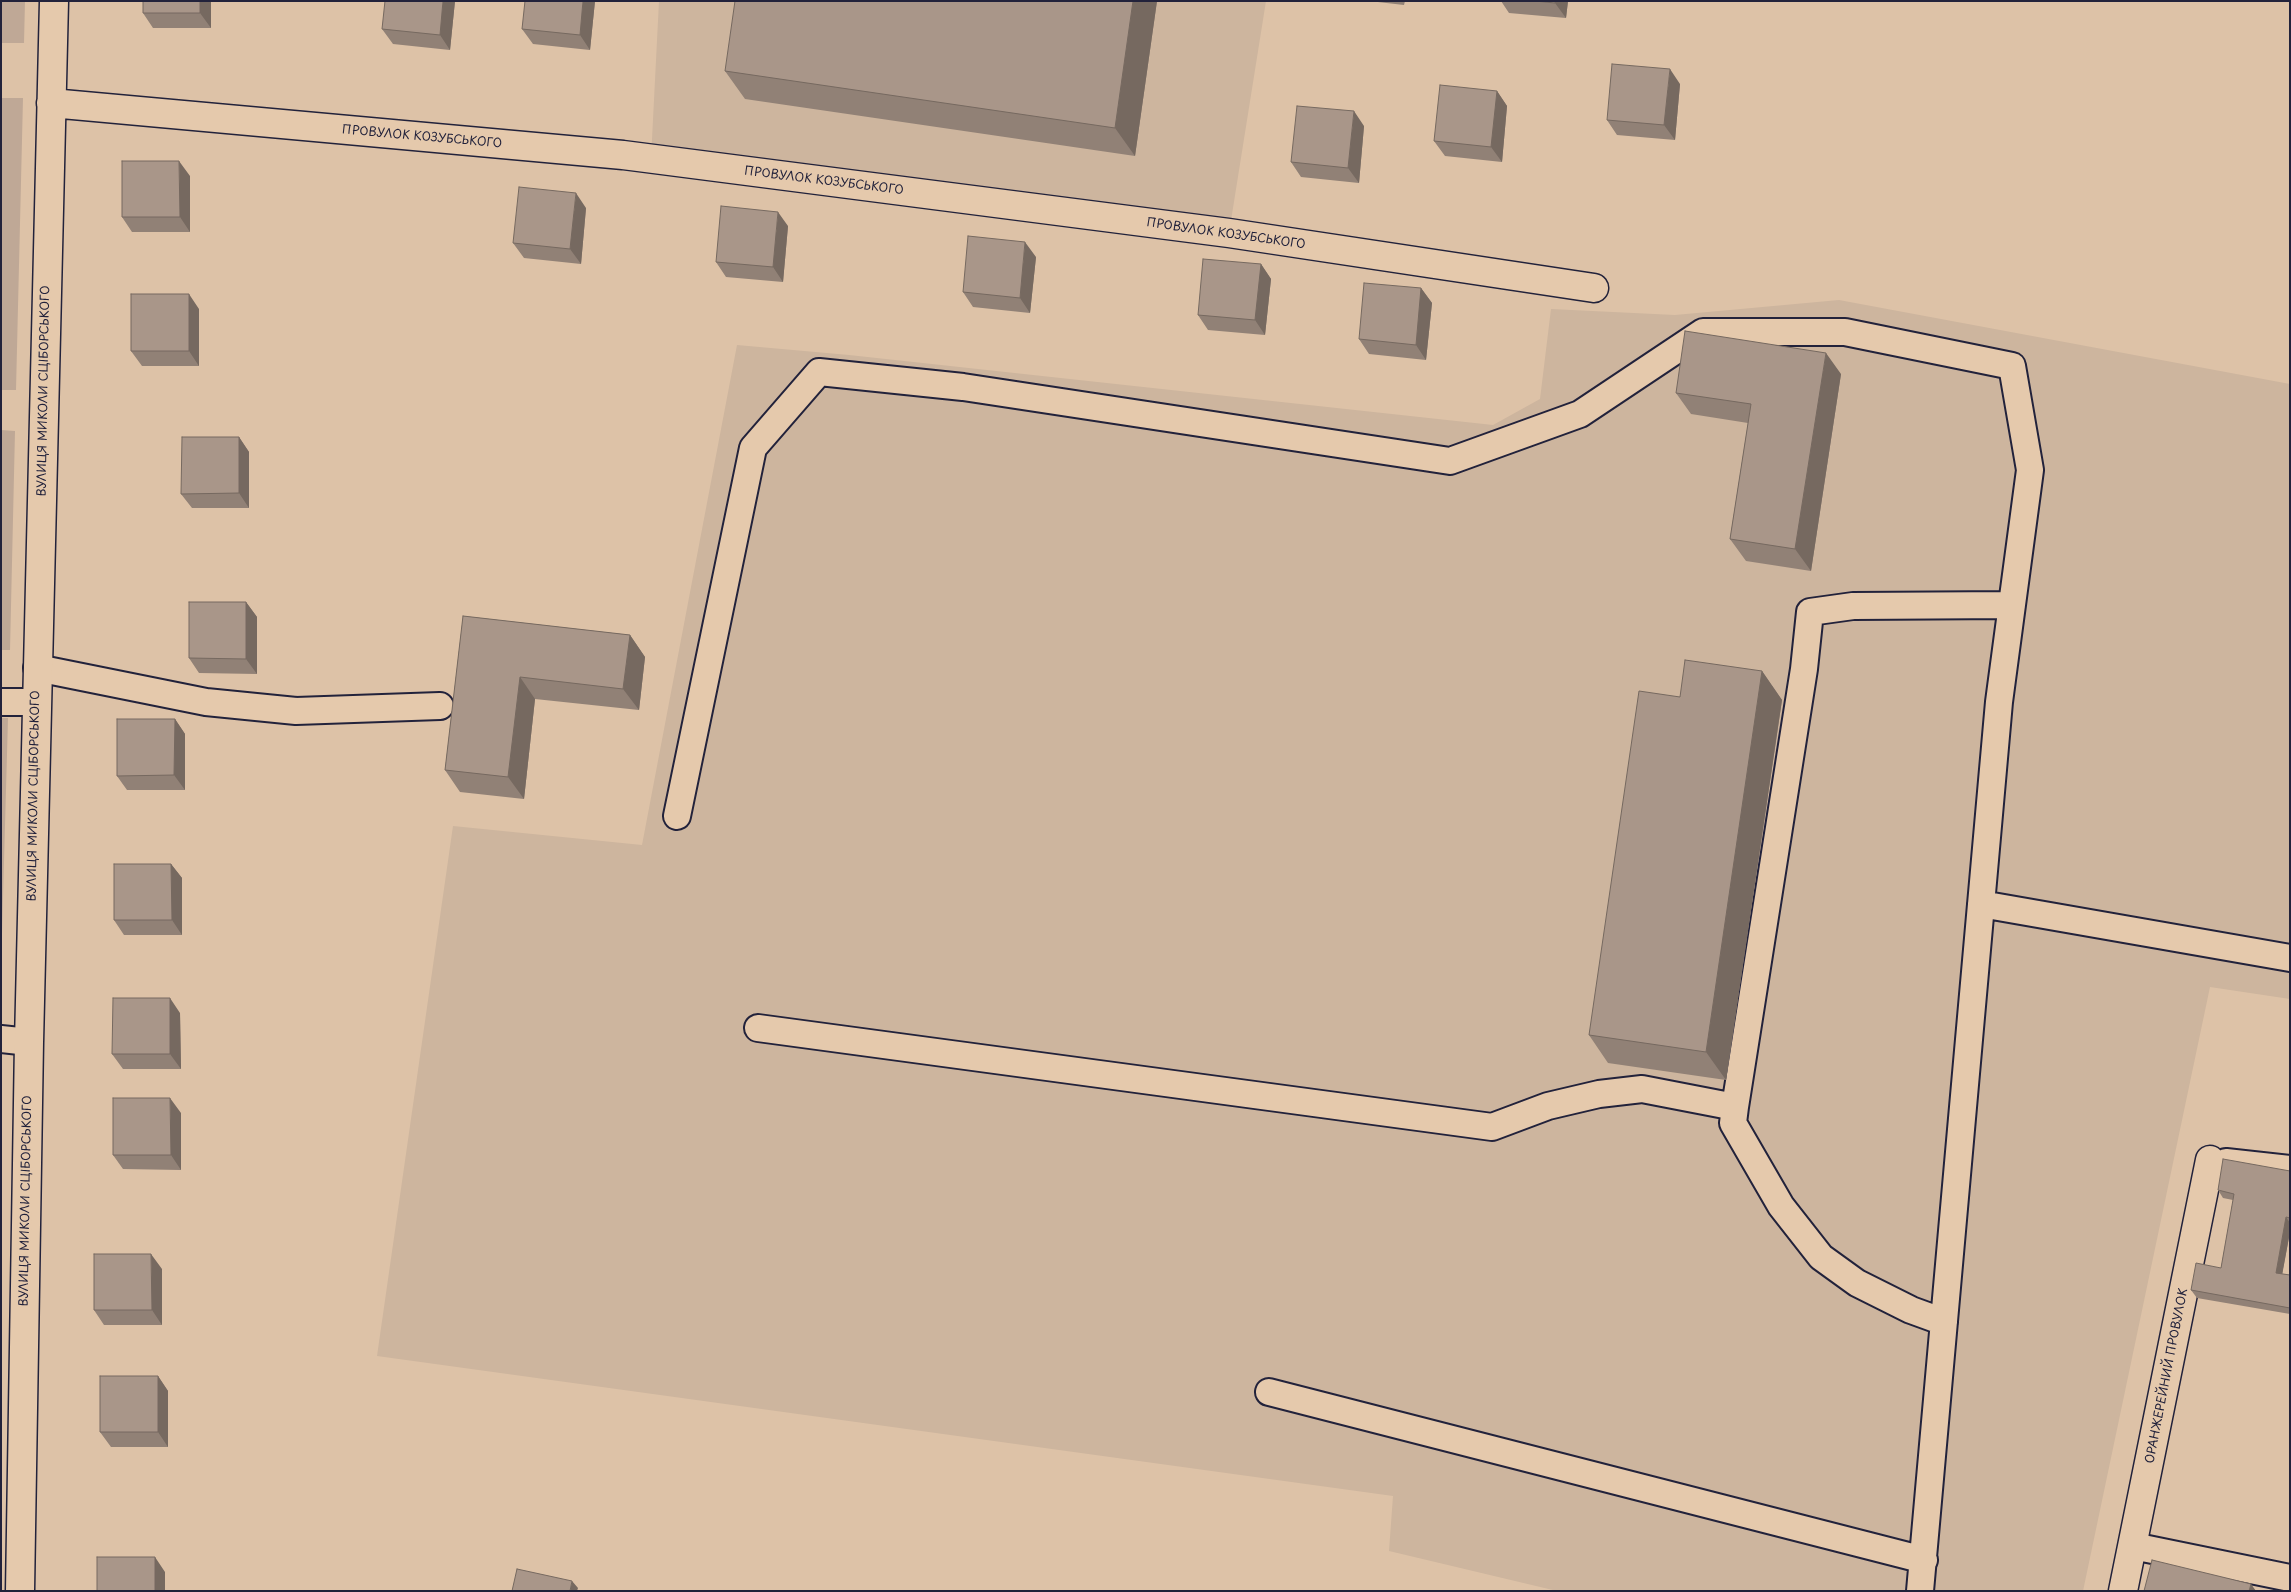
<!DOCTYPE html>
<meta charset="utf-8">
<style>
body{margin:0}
#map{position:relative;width:2291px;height:1592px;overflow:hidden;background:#ddc2a7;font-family:"Playpen Sans",sans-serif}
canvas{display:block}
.frame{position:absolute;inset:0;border:2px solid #22223b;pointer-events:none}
</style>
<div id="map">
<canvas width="2291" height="1592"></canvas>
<div class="frame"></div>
</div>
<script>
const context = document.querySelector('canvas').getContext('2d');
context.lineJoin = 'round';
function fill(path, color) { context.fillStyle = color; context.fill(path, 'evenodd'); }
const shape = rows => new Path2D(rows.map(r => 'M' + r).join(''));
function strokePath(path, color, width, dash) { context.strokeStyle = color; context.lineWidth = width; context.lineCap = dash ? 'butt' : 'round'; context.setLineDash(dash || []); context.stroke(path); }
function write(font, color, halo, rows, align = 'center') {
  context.font = font + ' "Playpen Sans",sans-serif'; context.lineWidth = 4.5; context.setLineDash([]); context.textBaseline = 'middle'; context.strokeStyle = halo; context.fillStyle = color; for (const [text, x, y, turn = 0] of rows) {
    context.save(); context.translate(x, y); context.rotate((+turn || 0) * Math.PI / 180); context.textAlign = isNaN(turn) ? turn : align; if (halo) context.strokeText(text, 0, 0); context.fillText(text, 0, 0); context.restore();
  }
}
fill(shape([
 [659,1,1266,1,1229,233,651,159],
 [1839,300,2290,384,2290,999,2210,987,2083,1591,1557,1591,1389,1551,1393,1496,377,1356,453,826,642,845,737,345,849,355,1493,425,1540,399,1551,309,1675,315]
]), '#cdb59e');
fill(shape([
 [1,1,25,1,24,43,1,43],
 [1,98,23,98,16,390,1,390],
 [1,430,15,431,10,650,1,650],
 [1,718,8,718,1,969]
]), '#bfa896');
const service = shape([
 [37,668,206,702,296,711,440,706],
 [1,702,37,702],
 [677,816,753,448,819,372,963,387,1450,461,1580,414,1703,332,1845,332,2012,366,2030,470,1999,702,1920,1591],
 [1981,904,2290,958],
 [758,1028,1492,1127,1548,1106,1599,1094,1642,1089,1735,1107,1733,1123,1781,1206,1821,1257,1857,1283,1911,1310,1944,1322],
 [1,1039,29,1042],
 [1735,1107,1804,669,1810,612,1853,606,2012,605],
 [2226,1162,2290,1169],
 [1269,1392,1924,1560],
 [2133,1546,2290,1578]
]);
const minor = shape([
 [51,103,623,155,1229,233,1594,288],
 [20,1591,29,1042,54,1],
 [2123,1591,2210,1160]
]);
strokePath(service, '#22223b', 30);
strokePath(minor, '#22223b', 31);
strokePath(service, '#e5c9ac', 26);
strokePath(minor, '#e5c9ac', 28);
fill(shape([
 [211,1,211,28,153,28,143,13],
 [455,1,450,50,393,44,382,29],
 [595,1,590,50,533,44,522,29],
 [1157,1,1135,156,745,99,725,71],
 [1369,1,1405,1,1404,5],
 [1501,1,1568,1,1566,18,1509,13],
 [1680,84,1675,140,1617,135,1607,120],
 [1497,91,1507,106,1502,162,1445,156,1434,141],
 [1364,126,1359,183,1301,177,1291,162],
 [190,176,190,232,132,232,122,217],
 [586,208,581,264,524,258,513,243],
 [788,226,783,282,726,277,716,262],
 [1036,257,1030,313,973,307,963,292],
 [1261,264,1271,279,1265,335,1208,330,1198,315],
 [1421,288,1432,303,1426,360,1369,354,1359,339],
 [199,309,199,366,142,366,131,351],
 [1841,374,1811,571,1746,561,1730,539,1748,423,1691,414,1676,393],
 [239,437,249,452,249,508,192,508,181,494],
 [246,602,257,617,257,674,199,673,189,658],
 [463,616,630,635,645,657,639,710,535,699,524,799,460,792,445,770],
 [1762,671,1782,700,1726,1080,1608,1063,1589,1035,1680,697],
 [175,719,185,734,185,790,127,790,117,776],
 [171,864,182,878,182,935,124,935,114,920],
 [180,1013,181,1069,123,1069,112,1054],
 [181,1113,181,1170,123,1169,113,1155],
 [2290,1171,2290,1232,2282,1274,2290,1275,2290,1314,2197,1298,2191,1290,2221,1268,2233,1200,2223,1198,2218,1190],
 [162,1269,162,1325,104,1325,94,1310],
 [158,1376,168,1391,168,1447,111,1447,100,1432]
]), '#918176');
fill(shape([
 [200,1,211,1,211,28,200,13],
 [443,1,455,1,450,50,440,35],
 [583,1,595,1,590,50,580,35],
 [1133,1,1157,1,1135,156,1115,128],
 [1555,1,1568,1,1566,18,1555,3],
 [1670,69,1680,84,1675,140,1664,125],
 [1497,91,1507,106,1502,162,1491,147],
 [1354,111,1364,126,1359,183,1348,168],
 [179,161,190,176,190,232,180,217],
 [576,193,586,208,581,264,570,249],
 [778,212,788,226,783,282,773,267],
 [1025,242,1036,257,1030,313,1020,298],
 [1261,264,1271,279,1265,335,1255,320],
 [1421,288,1432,303,1426,360,1416,345],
 [189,294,199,309,199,366,189,351],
 [1826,353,1841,374,1811,571,1795,549],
 [239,437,249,452,249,508,239,493],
 [246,602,257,617,257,674,246,659],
 [630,635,645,657,639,710,623,689],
 [1762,671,1782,700,1726,1080,1706,1052],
 [520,677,535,699,524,799,508,777],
 [175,719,185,734,185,790,174,775],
 [171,864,182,878,182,935,172,920],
 [170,998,180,1013,181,1069,170,1054],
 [170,1098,181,1113,181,1170,171,1155],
 [2286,1217,2290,1223,2290,1232,2281,1281,2276,1273],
 [151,1254,162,1269,162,1325,152,1310],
 [158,1376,168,1391,168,1447,158,1432],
 [155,1557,165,1572,165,1591,155,1591],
 [572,1581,578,1588,577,1591,570,1591],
 [2251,1584,2256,1591,2249,1591]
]), '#766960');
const building = shape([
 [143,1,200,1,200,13,143,13,143,1],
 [385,1,443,1,440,35,382,29,385,1],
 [525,1,583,1,580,35,522,29,525,1],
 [735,1,1133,1,1115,128,725,71,735,1],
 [1535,1,1555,1,1555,3,1535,1],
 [1612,64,1670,69,1664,125,1607,120,1612,64],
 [1440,85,1497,91,1491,147,1434,141,1440,85],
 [1297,106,1354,111,1348,168,1291,162,1297,106],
 [122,161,179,161,180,217,122,217,122,161],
 [519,187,576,193,570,249,513,243,519,187],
 [721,206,778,212,773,267,716,262,721,206],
 [968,236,1025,242,1020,298,963,292,968,236],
 [1203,259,1261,264,1255,320,1198,315,1203,259],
 [1364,283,1421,288,1416,345,1359,339,1364,283],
 [131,294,189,294,189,351,131,351,131,294],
 [1685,331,1826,353,1795,549,1730,539,1751,404,1676,393,1685,331],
 [182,437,239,437,239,493,181,494,182,437],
 [189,602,246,602,246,659,189,658,189,602],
 [463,616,630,635,623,689,520,677,508,777,445,770,463,616],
 [1685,660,1762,671,1706,1052,1589,1035,1639,691,1680,697,1685,660],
 [117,719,175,719,174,775,117,776,117,719],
 [114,864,171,864,172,920,114,920,114,864],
 [113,998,170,998,170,1054,112,1054,113,998],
 [113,1098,170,1098,171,1155,113,1155,113,1098],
 [2223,1159,2290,1171,2290,1218,2286,1217,2276,1273,2290,1275,2290,1308,2191,1290,2196,1263,2221,1268,2234,1194,2218,1190,2223,1159],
 [94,1254,151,1254,152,1310,94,1310,94,1254],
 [100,1376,158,1376,158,1432,100,1432,100,1376],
 [97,1557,155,1557,155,1591,97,1591,97,1557],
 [2152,1560,2251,1584,2249,1591,2144,1591,2152,1560],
 [517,1569,572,1581,570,1591,512,1591,517,1569]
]);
fill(building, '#a99689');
strokePath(building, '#766960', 1);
write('12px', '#22223b', '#e5c9ac', [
 ["ПРОВУЛОК КОЗУБСЬКОГО",422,137,5],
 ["ПРОВУЛОК КОЗУБСЬКОГО",824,181,7],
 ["ПРОВУЛОК КОЗУБСЬКОГО",1226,234,8],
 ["ВУЛИЦЯ МИКОЛИ СЦІБОРСЬКОГО",44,391,-89],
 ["ВУЛИЦЯ МИКОЛИ СЦІБОРСЬКОГО",34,796,-89],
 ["ВУЛИЦЯ МИКОЛИ СЦІБОРСЬКОГО",26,1201,-89],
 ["ОРАНЖЕРЕЙНИЙ ПРОВУЛОК",2167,1376,-79]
]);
</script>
